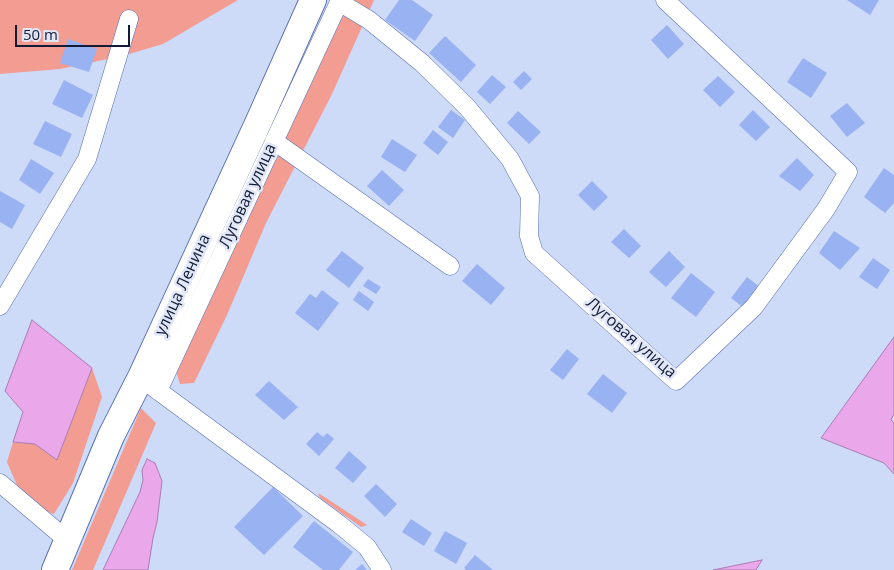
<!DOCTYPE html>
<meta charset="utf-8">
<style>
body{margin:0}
#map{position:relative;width:894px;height:570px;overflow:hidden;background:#cddaf8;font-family:"Open Sans",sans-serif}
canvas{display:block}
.scale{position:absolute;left:15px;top:25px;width:115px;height:22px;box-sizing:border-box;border:2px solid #111b36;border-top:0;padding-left:6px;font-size:15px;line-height:18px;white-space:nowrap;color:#111b36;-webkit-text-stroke:4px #e1e7f6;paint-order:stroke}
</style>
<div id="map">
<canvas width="894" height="570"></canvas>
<div class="scale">50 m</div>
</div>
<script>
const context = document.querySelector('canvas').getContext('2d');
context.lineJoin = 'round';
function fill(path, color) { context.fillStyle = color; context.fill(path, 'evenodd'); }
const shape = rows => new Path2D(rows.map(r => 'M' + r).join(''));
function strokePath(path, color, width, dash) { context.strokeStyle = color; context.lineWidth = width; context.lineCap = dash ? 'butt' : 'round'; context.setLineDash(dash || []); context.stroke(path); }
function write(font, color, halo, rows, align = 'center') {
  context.font = font + ' "Open Sans",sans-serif'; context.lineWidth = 5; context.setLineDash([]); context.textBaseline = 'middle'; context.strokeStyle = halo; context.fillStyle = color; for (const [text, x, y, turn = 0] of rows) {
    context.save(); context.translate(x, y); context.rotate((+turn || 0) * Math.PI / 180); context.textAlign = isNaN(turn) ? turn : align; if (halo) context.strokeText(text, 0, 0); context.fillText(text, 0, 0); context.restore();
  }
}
fill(shape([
 [0,0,238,0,163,44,122,56,60,69,0,74],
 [348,0,374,0,332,94,266,223,227,315,194,383,180,384,174,364],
 [92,368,102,397,73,483,54,514,44,511,22,497,7,462,13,442,35,444,57,459],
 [141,408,156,423,93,570,72,570],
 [318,493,326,498,367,525,361,527,320,498]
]), '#f29c92');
const water = shape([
 [32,320,92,368,57,460,35,444,13,442,23,412,5,391,32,320],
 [894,337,894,414,891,420,894,423,894,474,884,463,821,438,894,337],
 [147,459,155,463,162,481,157,522,153,538,148,570,103,570,140,492,143,480,142,470,147,459],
 [762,560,756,570,713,570,762,560]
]);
fill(water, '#eaa7ea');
strokePath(water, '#a97db4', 1);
fill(shape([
 [399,0,412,0,433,15,415,41,385,20],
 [847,0,879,0,870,15],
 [667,25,684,44,668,59,651,40],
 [445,36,476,65,461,82,429,53],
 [68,39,97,49,89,72,60,63],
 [803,58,827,73,811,98,787,82],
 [524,71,532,79,521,90,513,82],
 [492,75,506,87,490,104,477,92],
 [718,76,735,92,720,107,703,90],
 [64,80,93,95,82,118,52,104],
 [847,103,865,123,847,137,830,116],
 [451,110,465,120,453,138,438,127],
 [753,110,770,127,756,141,739,125],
 [518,111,541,132,529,144,507,123],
 [45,121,72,134,61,157,33,144],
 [433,130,448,142,438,155,423,143],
 [392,139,417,155,405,172,381,157],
 [797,158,814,175,800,191,779,176],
 [31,159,54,173,40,194,19,180],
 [884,168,894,175,894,203,885,213,864,197],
 [382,170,404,190,389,206,367,186],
 [592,181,608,197,594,211,578,195],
 [0,191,25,205,12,229,0,222],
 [624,229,641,246,629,258,611,242],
 [834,231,860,248,840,270,819,253],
 [342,251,364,268,349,288,326,270],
 [669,251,685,267,666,287,649,272],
 [873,258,890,270,877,289,859,277],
 [477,264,505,288,491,305,462,281],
 [691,273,715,292,696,317,671,298],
 [747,277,760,287,744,308,731,298],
 [368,279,381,287,376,294,363,286],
 [322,290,339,303,318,331,295,313,310,294,316,298],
 [359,291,374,302,368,311,353,300],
 [567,349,579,359,563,380,550,370],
 [603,374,627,393,612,413,587,394],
 [269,381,298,407,284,420,255,395],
 [317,432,323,437,327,433,334,439,319,456,306,444],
 [349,451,367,467,353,483,335,468],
 [376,484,397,504,385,517,364,496],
 [273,487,303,516,264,555,234,527],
 [411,519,432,533,424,546,402,532],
 [314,521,353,552,339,570,323,570,293,547],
 [445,531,467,543,456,564,434,551],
 [475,555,493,570,466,570,464,568],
 [362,564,367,570,355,570]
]), '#99b2f1');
const minor = shape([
 [339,2,369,20,422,63,467,107,510,159,530,196,529,236,534,253,676,381,754,307,826,209,848,172,665,0],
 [274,141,450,266],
 [0,306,87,159,129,19],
 [149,384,339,524,367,547,382,570],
 [158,391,340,0],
 [0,483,67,540]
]);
const secondary = shape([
 [55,570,111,436,141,377,259,121,313,0]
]);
strokePath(minor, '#5771b4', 19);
strokePath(secondary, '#5771b4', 28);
strokePath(minor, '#fff', 18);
strokePath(secondary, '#fff', 26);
write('16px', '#111b36', '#e1e7f6', [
 ["Луговая улица",248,196,-65],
 ["улица Ленина",183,285,-65],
 ["Луговая улица",631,338,41]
]);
</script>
